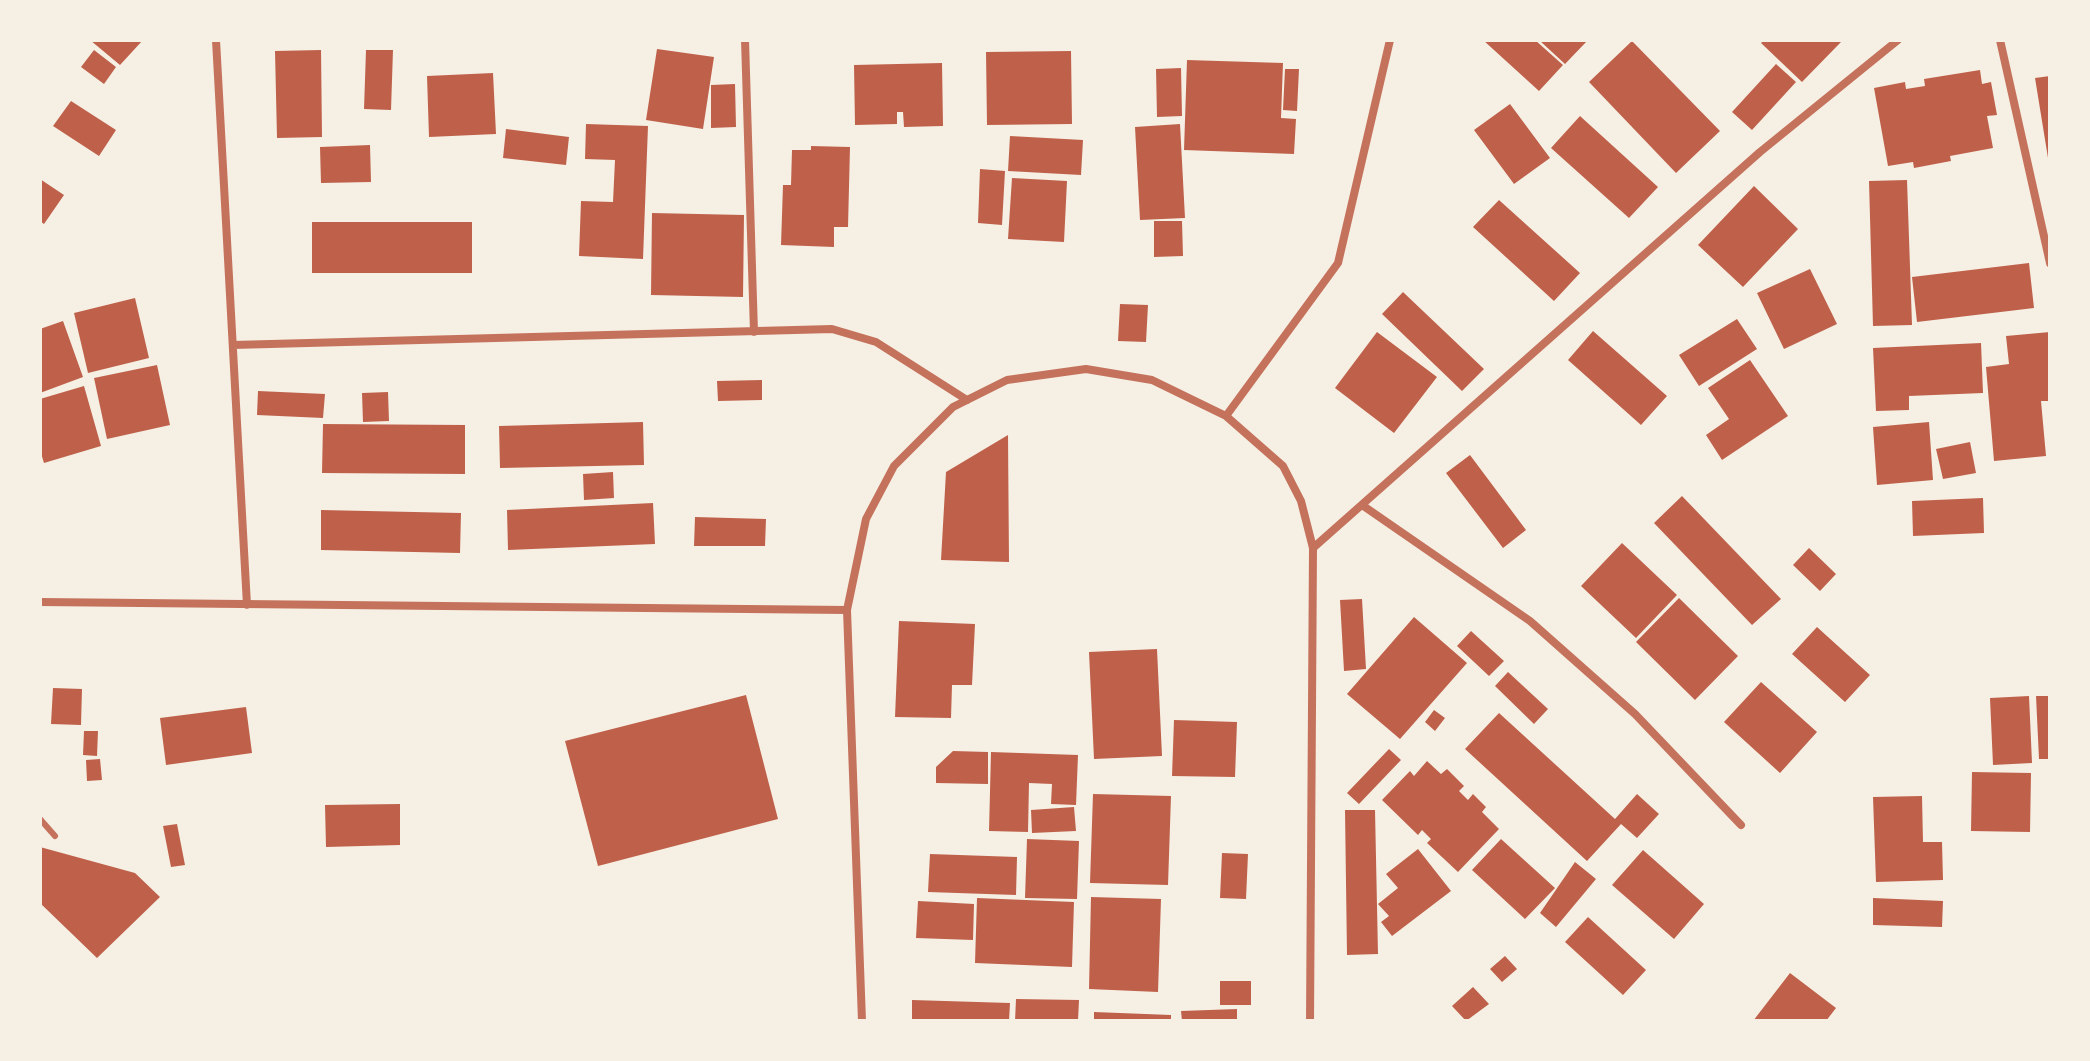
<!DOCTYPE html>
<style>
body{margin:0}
#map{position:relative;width:2090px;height:1061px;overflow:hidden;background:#f6efe4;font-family:"Public Sans",sans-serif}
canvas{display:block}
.frame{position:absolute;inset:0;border:42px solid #f6efe4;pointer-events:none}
</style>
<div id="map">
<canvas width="2090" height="1061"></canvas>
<div class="frame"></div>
</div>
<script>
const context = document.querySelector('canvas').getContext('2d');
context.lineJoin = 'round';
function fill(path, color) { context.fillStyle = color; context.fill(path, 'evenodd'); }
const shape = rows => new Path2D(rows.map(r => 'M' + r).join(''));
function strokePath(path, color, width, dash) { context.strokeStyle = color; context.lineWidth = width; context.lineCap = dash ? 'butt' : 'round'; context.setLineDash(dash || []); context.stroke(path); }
fill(shape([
 [90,40,143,40,120,65],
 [1483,40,1535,40,1563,65,1539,91],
 [1539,40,1588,40,1565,64],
 [1764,40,1839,40,1841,42,1802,82,1761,43],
 [1632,41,1720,131,1676,173,1589,82],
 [657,49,714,57,703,129,646,120],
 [94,50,116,67,104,84,81,67],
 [321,50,322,137,277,138,275,51],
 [366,50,393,50,391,110,364,109],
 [1071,51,1072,124,987,125,986,52],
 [1187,60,1283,63,1281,118,1296,119,1294,154,1184,150],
 [942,63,943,126,904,127,903,112,897,112,897,124,855,125,854,65],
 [1776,64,1796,82,1752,130,1732,112],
 [1181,68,1182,116,1157,117,1156,69],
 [1285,69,1299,69,1297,111,1283,110],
 [1980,70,1982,84,1991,82,1997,115,1987,116,1993,148,1950,156,1951,161,1914,168,1913,162,1888,166,1874,88,1905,82,1906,89,1925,86,1924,79],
 [493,73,496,134,429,137,427,76],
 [2050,76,2050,157,2048,158,2035,78],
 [735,84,736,127,711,128,711,85],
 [71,101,116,130,99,156,53,126],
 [1510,104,1550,158,1514,184,1474,130],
 [1580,116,1658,187,1629,218,1551,148],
 [586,124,648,126,643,259,579,256,581,201,613,202,615,160,585,159],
 [1180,124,1185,218,1140,220,1135,127],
 [506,129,569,137,566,165,503,158],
 [1010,136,1083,140,1081,175,1008,171],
 [370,145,371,182,321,183,320,147],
 [811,146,850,147,848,227,834,227,834,247,781,245,783,185,791,185,792,150,811,150],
 [980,169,1005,171,1002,225,978,223],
 [1012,178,1067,181,1064,242,1008,239],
 [40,179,64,195,44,224,40,221],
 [1907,180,1912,325,1873,326,1869,181],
 [1754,186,1798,229,1743,287,1698,245],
 [1499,200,1580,273,1554,301,1473,227],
 [652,213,744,215,743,297,651,295],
 [1154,221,1182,221,1183,256,1154,257],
 [312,222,472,222,472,273,312,273],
 [2029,263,2034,308,1917,322,1912,277],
 [1810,269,1837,324,1784,349,1757,293],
 [1403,292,1484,369,1462,391,1382,314],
 [135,298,149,358,88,373,74,313],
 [1120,304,1148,305,1146,342,1118,341],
 [1737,319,1757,349,1699,386,1679,355],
 [63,321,83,377,40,393,40,329],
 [1593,331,1667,396,1641,425,1568,360],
 [1377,332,1437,377,1394,433,1335,388],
 [2050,332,2050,401,2041,401,2046,456,1994,461,1986,367,2009,364,2006,336],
 [1981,343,1983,393,1909,396,1909,410,1876,411,1873,348],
 [1750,360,1788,416,1722,460,1706,435,1729,419,1708,388],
 [157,365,170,425,107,439,94,378],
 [762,380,762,400,718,401,717,381],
 [84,386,101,446,44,463,40,450,40,399],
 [258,391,325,394,323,418,257,415],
 [388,392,389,421,363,422,362,393],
 [643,422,644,465,500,468,499,426],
 [1929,422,1933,480,1877,485,1873,427],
 [323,424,465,425,465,474,322,473],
 [1008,435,1009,562,941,560,946,472],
 [1970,442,1976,473,1943,479,1936,449],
 [1470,455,1526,530,1503,548,1446,473],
 [613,472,614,498,584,500,583,474],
 [1682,496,1781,599,1752,625,1654,523],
 [1983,498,1984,533,1913,536,1912,501],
 [653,503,655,544,508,550,507,510],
 [321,510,461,513,460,553,321,550],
 [695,517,766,519,765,546,694,546],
 [1622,543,1677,595,1636,638,1581,586],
 [1809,548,1836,574,1820,591,1793,565],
 [1679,598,1738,656,1695,700,1636,642],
 [1362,599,1366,669,1344,671,1340,600],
 [1414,617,1467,663,1400,739,1347,694],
 [899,621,975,624,972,685,952,685,951,718,895,717],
 [1817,627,1870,675,1845,702,1792,654],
 [1471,631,1504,661,1489,676,1457,646],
 [1157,649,1162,756,1094,759,1089,652],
 [1508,672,1548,709,1534,724,1495,686],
 [1761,682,1817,732,1780,773,1724,722],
 [53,688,82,689,81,725,51,724],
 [746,695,778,819,598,866,565,741],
 [2029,696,2032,763,1993,765,1990,698],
 [2036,696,2050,696,2050,759,2039,759],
 [246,707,252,753,166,765,160,718],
 [1434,710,1445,718,1435,731,1425,722],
 [1499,713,1615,819,1637,794,1659,814,1637,838,1621,824,1587,861,1465,749],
 [1174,720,1237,722,1235,777,1172,776],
 [84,731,98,731,97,756,83,755],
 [1389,749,1401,760,1359,804,1347,793],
 [953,751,988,752,988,784,936,783,936,767],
 [991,752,1078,755,1076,805,1051,804,1052,784,1029,783,1028,832,989,831],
 [100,759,102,780,87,781,86,760],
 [1427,761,1441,774,1447,769,1464,786,1459,791,1468,800,1473,794,1486,807,1482,812,1499,829,1458,872,1427,843,1431,839,1422,830,1418,835,1382,800,1410,771,1414,776],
 [1972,772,2031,773,2030,832,1971,831],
 [1093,794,1171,796,1168,885,1090,883],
 [1922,796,1923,842,1942,842,1943,880,1876,882,1873,797],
 [400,804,400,845,326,847,325,805],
 [1074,807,1076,831,1032,833,1031,810],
 [1345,810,1375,810,1378,954,1347,955],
 [177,824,185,865,171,867,163,826],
 [1027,839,1079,841,1077,899,1025,898],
 [1501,839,1555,888,1525,919,1472,870],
 [40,847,135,873,160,897,97,958,40,903],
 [1418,849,1451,891,1392,936,1381,922,1389,916,1378,904,1398,888,1386,874],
 [1643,850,1704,904,1674,939,1612,885],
 [1222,853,1248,854,1246,899,1220,898],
 [930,854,1017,857,1016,895,928,892],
 [1575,862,1596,879,1556,927,1540,913],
 [1091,897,1161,899,1158,992,1089,989],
 [977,898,1074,902,1072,967,975,963],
 [1873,898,1943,901,1942,927,1873,925],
 [918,901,974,904,973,940,916,938],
 [1588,917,1646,970,1623,995,1565,942],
 [1505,956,1517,969,1502,982,1490,969],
 [1790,973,1836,1008,1826,1021,1753,1021],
 [1220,981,1251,981,1251,1005,1220,1005],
 [1473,987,1489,1004,1466,1021,1452,1006],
 [1016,999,1079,1000,1078,1021,1015,1021],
 [912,1000,1010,1003,1009,1021,912,1021],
 [1237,1009,1237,1021,1182,1021,1181,1011],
 [1094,1012,1171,1015,1171,1021,1094,1021]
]), '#bf614a');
strokePath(shape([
 [40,819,55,836]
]), '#c5725c', 6);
strokePath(shape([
 [216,40,247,605],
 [745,40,754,332],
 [2000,40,2050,263],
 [233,345,832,329,876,342,967,400],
 [1226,416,1338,263,1390,40],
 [1362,505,1530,621,1635,714,1741,825],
 [1313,548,1760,152,1898,40],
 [40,602,847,610],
 [862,1021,847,610,866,519,894,466,953,407,1007,380,1086,369,1152,380,1226,416,1283,466,1301,501,1313,548,1310,1021]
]), '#c5725c', 8);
</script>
